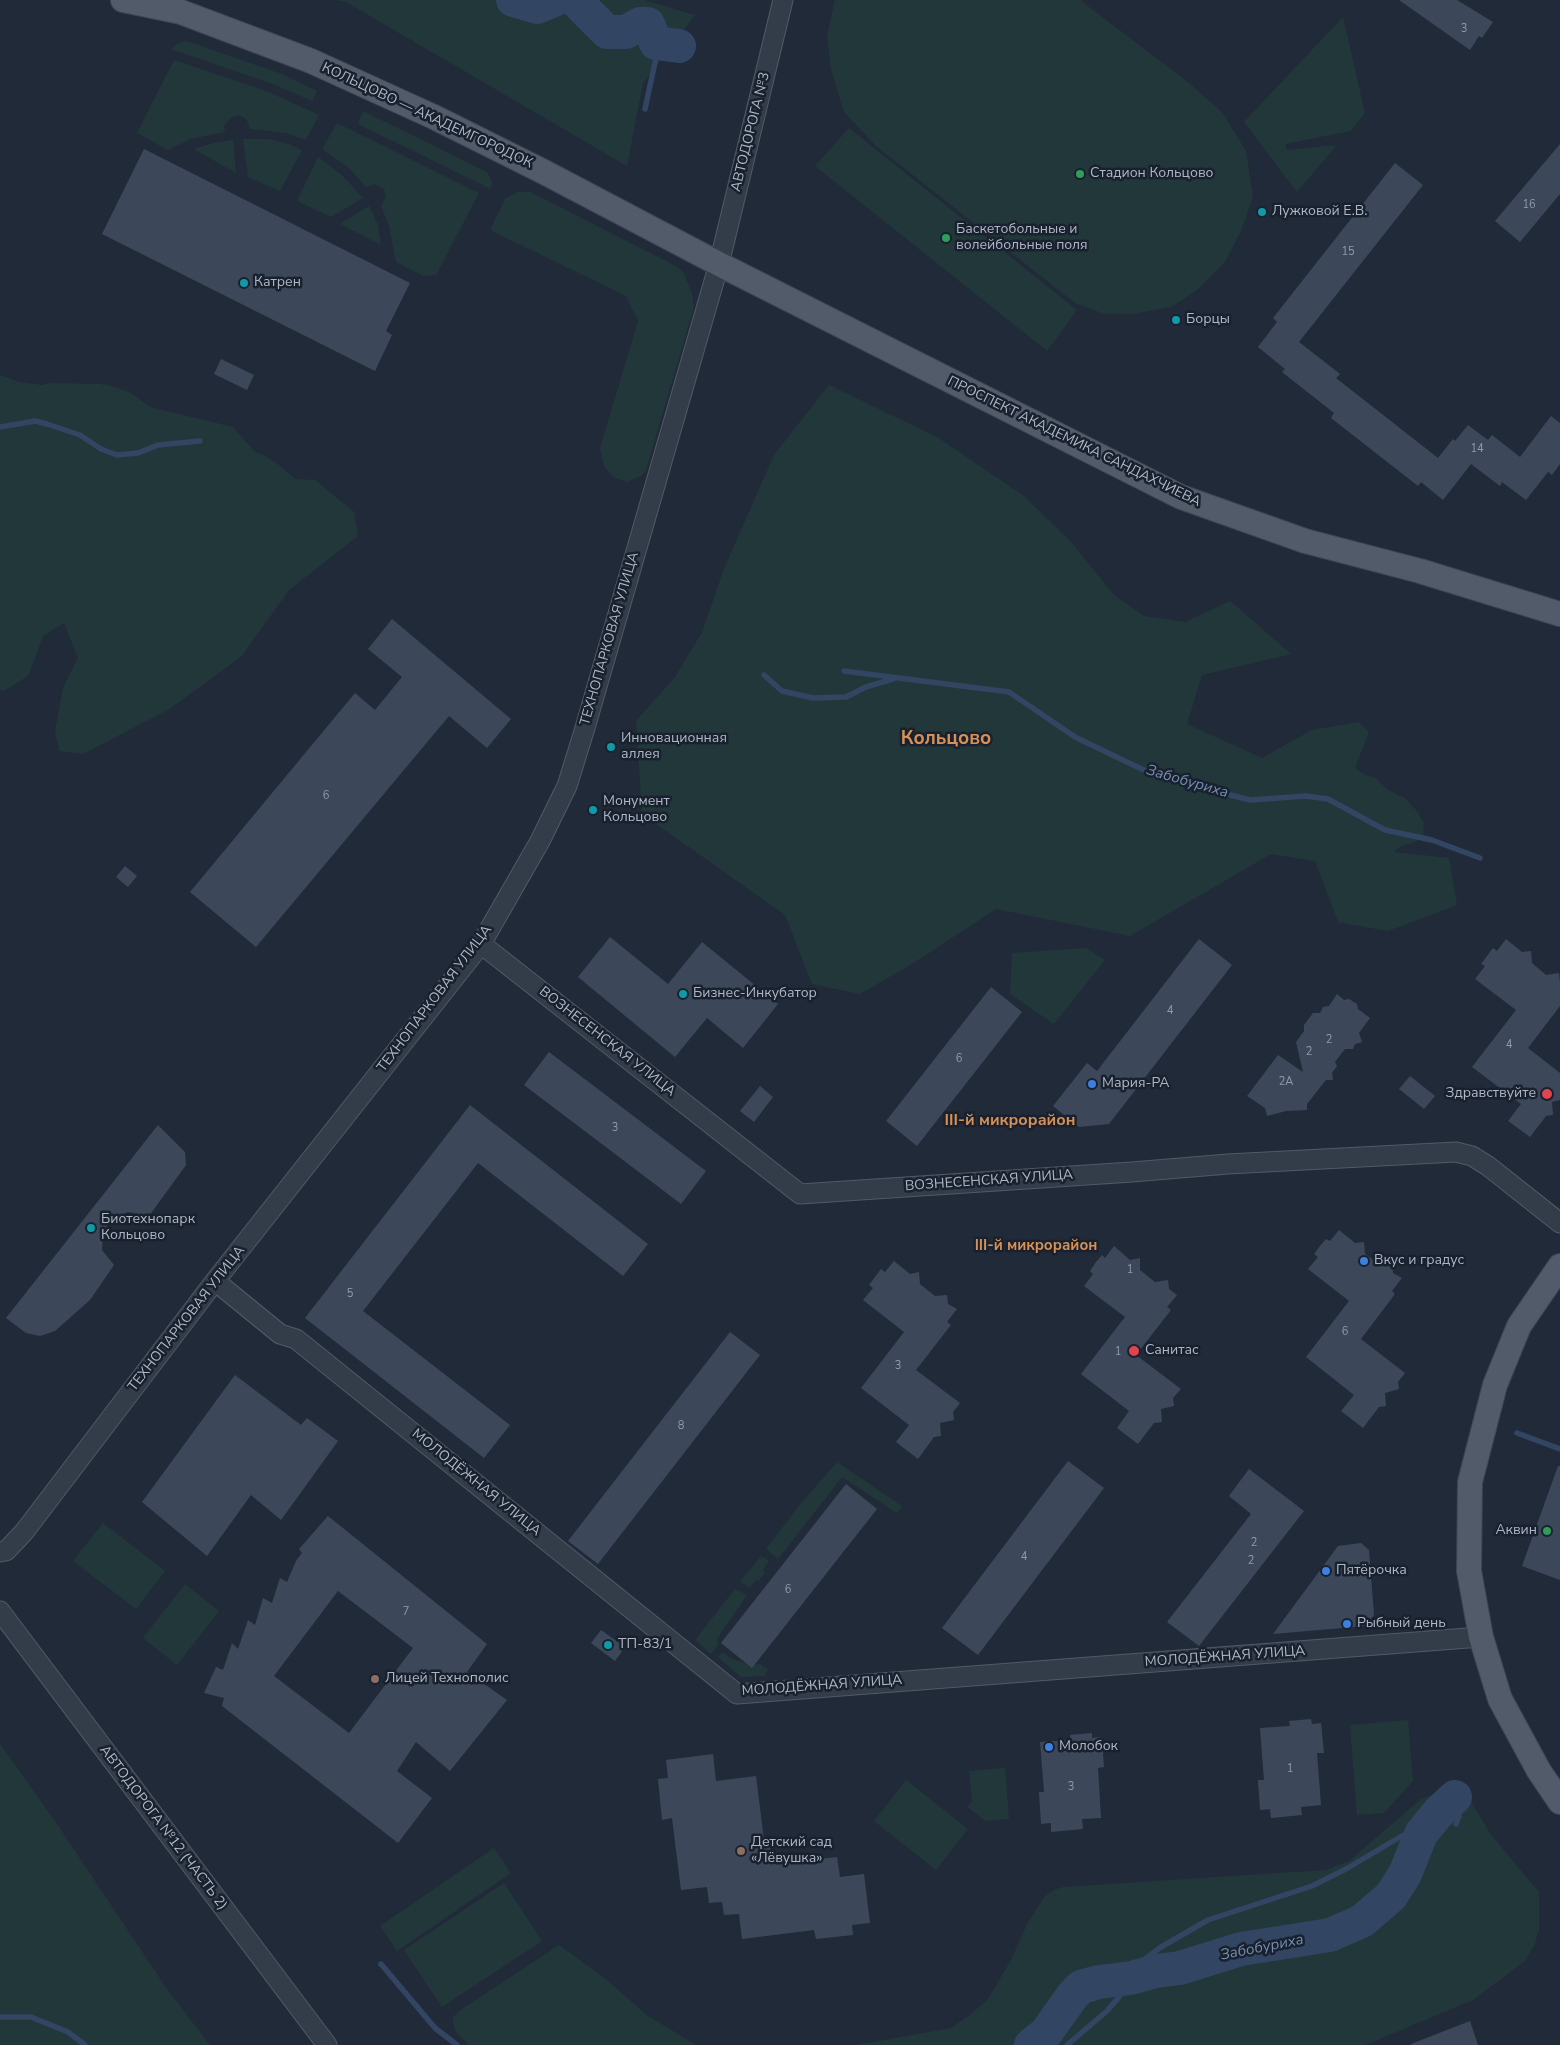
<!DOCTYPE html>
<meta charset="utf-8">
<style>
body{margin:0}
canvas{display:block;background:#202a39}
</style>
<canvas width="1560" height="2045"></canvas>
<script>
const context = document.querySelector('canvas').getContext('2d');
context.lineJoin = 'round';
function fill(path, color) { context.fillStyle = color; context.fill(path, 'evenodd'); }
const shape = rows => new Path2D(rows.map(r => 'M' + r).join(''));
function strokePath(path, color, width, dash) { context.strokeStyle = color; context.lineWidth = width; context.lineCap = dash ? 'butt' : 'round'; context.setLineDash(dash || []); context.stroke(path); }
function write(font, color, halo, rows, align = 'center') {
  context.font = font + ' "Nunito Sans",sans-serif'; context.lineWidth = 5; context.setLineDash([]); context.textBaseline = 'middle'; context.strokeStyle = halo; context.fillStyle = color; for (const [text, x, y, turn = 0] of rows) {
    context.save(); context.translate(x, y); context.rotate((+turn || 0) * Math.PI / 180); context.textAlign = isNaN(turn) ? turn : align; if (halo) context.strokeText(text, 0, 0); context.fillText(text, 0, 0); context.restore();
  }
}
fill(shape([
 [337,0,644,0,695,15,643,83,627,166,346,2],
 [835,0,1080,0,1189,83,1222,112,1246,151,1253,197,1241,231,1225,262,1197,290,1171,307,1133,314,1104,314,1075,303,876,146,844,112,831,69,827,36],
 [1343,17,1365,113,1351,131,1285,144,1287,150,1337,145,1297,192,1244,122],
 [187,41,279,73,317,91,312,101,273,84,171,49,178,43],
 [174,60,269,92,319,115,306,140,286,133,250,129,246,118,238,115,229,119,224,126,225,132,191,139,168,150,137,133],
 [363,111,487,172,492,182,491,189,358,124],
 [337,123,479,193,436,275,423,276,396,262,389,225,381,206,386,197,384,189,374,184,366,187,349,168,322,149],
 [849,128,1077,310,1047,351,815,166],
 [243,139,269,139,289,144,302,150,280,191,248,177],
 [233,140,236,173,194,149,214,143],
 [318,157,342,175,363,198,331,217,297,201],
 [517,192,530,192,676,266,683,272,692,293,694,307,646,470,641,476,627,482,613,477,604,466,600,448,638,321,626,296,490,230,505,199],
 [369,206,378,225,381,245,340,224],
 [0,375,19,382,42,385,49,383,100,384,112,386,131,393,150,407,233,427,255,452,264,455,279,465,295,479,315,480,354,512,358,536,289,590,241,657,168,710,83,754,59,751,55,731,63,688,78,658,64,623,43,636,28,676,4,691,0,690],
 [829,385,937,437,1024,496,1071,542,1114,595,1144,616,1185,622,1230,601,1291,654,1202,675,1187,724,1262,758,1312,730,1359,722,1369,732,1355,768,1365,775,1376,778,1388,790,1405,798,1416,810,1424,823,1423,833,1428,839,1427,841,1419,840,1400,847,1394,852,1449,858,1457,905,1388,931,1338,922,1315,861,1271,854,1130,936,996,909,912,964,860,994,812,984,785,915,642,814,636,721,675,677,702,632,724,569,774,455],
 [1086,948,1105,960,1054,1024,1010,994,1012,953],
 [837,1462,902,1506,897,1513,842,1477,778,1559,766,1549,799,1506],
 [103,1523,165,1571,136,1609,73,1561],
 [761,1556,761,1559,763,1557,769,1561,763,1570,765,1573,758,1581,756,1580,750,1588,740,1582],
 [185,1584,219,1611,177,1665,143,1638],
 [735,1589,747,1595,717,1639,718,1645,711,1654,695,1640],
 [723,1652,732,1659,748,1664,760,1664,768,1670,764,1676,741,1677,718,1657],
 [1408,1720,1413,1781,1384,1813,1357,1815,1350,1725],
 [0,1744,57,1824,167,1989,210,2045,0,2045],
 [1005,1768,1009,1819,986,1821,967,1807,972,1801,969,1771],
 [906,1780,968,1829,936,1870,874,1821],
 [1459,1789,1466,1793,1491,1835,1539,1892,1539,1929,1535,1944,1525,1961,1473,2000,1365,2045,856,2045,951,2028,970,2015,988,1999,1011,1960,1027,1924,1045,1896,1054,1890,1063,1887,1326,1870,1349,1861,1421,1799,1446,1790],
 [494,1848,511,1873,397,1951,380,1926],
 [504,1883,542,1941,442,2007,404,1950],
 [559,1945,602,1976,648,2016,696,2045,469,2045,456,2032,453,2024,453,2017,459,2011]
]), '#22373a');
strokePath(shape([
 [645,109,659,44],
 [0,427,35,421,47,424,80,435,101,449,117,455,138,453,158,445,200,441],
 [844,671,1009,692,1075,737,1156,776,1250,800,1306,796,1328,799,1385,830,1432,840,1480,858],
 [764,675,782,691,813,698,846,697,866,687,893,679],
 [1517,1433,1560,1449],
 [1450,1802,1458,1812,1459,1816,1456,1824],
 [381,1964,435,2028,457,2045],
 [1116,1981,1161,1947,1208,1920,1312,1886,1346,1869,1400,1837,1430,1823],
 [0,2017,31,2017,68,2032,85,2045],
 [1067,2045,1107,2011,1124,1991,1144,1974]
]), '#324562', 5.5);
strokePath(shape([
 [513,0,537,7,554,0],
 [575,0,607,32,626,32,640,24,648,24,656,43,679,46],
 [1031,2045,1046,2033,1073,1995,1081,1987,1099,1982,1131,1978,1156,1971,1180,1968,1241,1949,1330,1935,1362,1921,1391,1896,1405,1874,1421,1834,1438,1813,1455,1797]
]), '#324562', 34);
fill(shape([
 [1399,0,1457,0,1493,22,1482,38,1479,36,1470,50],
 [1560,144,1560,194,1520,242,1495,221],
 [144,149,410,283,386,331,392,335,375,371,102,234],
 [1395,163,1423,185,1299,342,1340,374,1336,378,1438,458,1453,439,1455,441,1468,425,1488,440,1492,435,1520,457,1551,416,1560,423,1560,464,1552,475,1548,472,1526,500,1502,482,1500,486,1471,464,1443,500,1421,482,1418,486,1331,418,1334,413,1282,372,1285,369,1258,347,1277,322,1273,318],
 [221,359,254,375,247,390,214,374],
 [392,619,511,719,487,748,449,716,256,947,190,892,355,693,375,710,402,677,368,649],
 [125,866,137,876,128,887,116,877],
 [610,937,668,984,702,942,778,1004,743,1048,707,1018,675,1057,578,977],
 [1199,939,1232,965,1109,1124,1079,1127,1053,1106,1087,1063,1097,1071],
 [1506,939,1522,952,1531,951,1532,963,1546,975,1559,973,1560,983,1560,1006,1528,1048,1560,1073,1560,1100,1552,1102,1553,1115,1546,1116,1530,1137,1508,1121,1521,1104,1472,1067,1516,1010,1475,979,1485,966,1481,964,1493,948,1497,951],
 [991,987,1022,1012,917,1146,886,1121],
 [1337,994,1344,1000,1349,999,1357,1004,1358,1009,1370,1018,1359,1033,1362,1042,1355,1044,1353,1049,1345,1049,1335,1062,1337,1066,1332,1073,1333,1080,1326,1080,1307,1104,1307,1110,1286,1111,1267,1116,1265,1108,1247,1096,1278,1055,1303,1072,1296,1042,1304,1031,1304,1025,1313,1013,1320,1013,1323,1007,1329,1006],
 [549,1052,706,1171,681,1204,524,1085],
 [1410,1076,1435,1096,1424,1109,1399,1089],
 [760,1086,773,1097,754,1122,740,1111],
 [470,1105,648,1244,623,1276,478,1163,363,1311,510,1425,484,1458,305,1318],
 [158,1125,185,1152,186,1165,149,1216,128,1212,109,1221,103,1235,102,1250,114,1265,90,1300,55,1331,40,1336,26,1333,6,1318],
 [1339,1230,1355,1243,1364,1242,1365,1254,1380,1265,1392,1264,1393,1273,1402,1278,1392,1291,1395,1294,1361,1339,1405,1373,1398,1382,1399,1389,1385,1393,1386,1406,1379,1407,1363,1428,1341,1411,1354,1395,1306,1357,1349,1301,1308,1269,1318,1257,1314,1254,1320,1246,1326,1239,1330,1241],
 [1114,1246,1130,1260,1140,1258,1140,1270,1155,1282,1168,1280,1169,1289,1177,1295,1167,1307,1171,1310,1136,1355,1181,1389,1173,1398,1174,1406,1161,1409,1162,1422,1154,1423,1138,1444,1117,1428,1129,1411,1081,1374,1125,1317,1084,1286,1093,1274,1090,1271,1096,1262,1102,1255,1105,1258],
 [894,1261,910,1274,919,1272,920,1284,935,1296,947,1295,948,1304,957,1309,947,1322,951,1325,916,1370,960,1403,953,1412,954,1420,940,1423,941,1436,934,1437,918,1459,896,1442,909,1425,861,1388,904,1332,863,1300,873,1288,869,1285,881,1269,885,1272],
 [730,1332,760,1355,598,1564,568,1541],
 [235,1375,301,1425,307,1418,338,1441,281,1520,251,1495,207,1556,142,1502],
 [1068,1461,1104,1488,978,1655,942,1628],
 [1558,1466,1560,1466,1560,1580,1522,1566],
 [1249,1469,1304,1511,1199,1646,1167,1622,1251,1514,1229,1496],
 [846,1484,877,1509,752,1668,721,1643],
 [328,1516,487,1644,467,1672,507,1700,450,1771,416,1742,397,1771,432,1798,398,1843,222,1706,224,1698,204,1693,216,1667,223,1670,232,1643,238,1649,248,1620,255,1625,263,1598,272,1603,280,1578,287,1582,296,1561,302,1553,299,1549],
 [338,1591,413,1648,349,1733,274,1676],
 [1361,1543,1369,1550,1374,1615,1365,1626,1273,1634,1338,1546],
 [601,1630,625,1647,615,1661,591,1643],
 [1311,1719,1312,1724,1321,1723,1324,1753,1317,1753,1321,1805,1301,1807,1302,1815,1271,1818,1270,1809,1260,1810,1258,1780,1264,1780,1260,1728,1290,1726,1289,1721],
 [1092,1733,1092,1738,1102,1737,1104,1767,1098,1768,1101,1818,1082,1819,1083,1829,1051,1832,1051,1823,1041,1824,1039,1792,1044,1792,1040,1742,1070,1740,1070,1735],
 [713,1754,716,1781,756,1776,764,1840,769,1840,772,1864,837,1857,840,1877,864,1874,870,1923,852,1925,853,1935,816,1939,814,1930,742,1939,739,1914,724,1915,722,1902,709,1903,707,1887,681,1890,672,1818,662,1820,658,1779,668,1778,666,1760],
 [1470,2021,1478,2045,1411,2045,1411,2044]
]), '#3c4859');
const minor = shape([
 [481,944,800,1194,1132,1172,1228,1164,1456,1152,1472,1156,1488,1166,1560,1223],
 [215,1281,280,1334,296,1339,737,1694,1481,1637],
 [0,1552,6,1551,24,1532,215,1281,481,944,540,841,567,786,585,728,719,264,783,0],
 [0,1611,327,2045]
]);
const major = shape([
 [123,0,181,12,311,61,434,117,544,172,719,264,1181,497,1305,541,1420,571,1560,614],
 [1560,1266,1519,1326,1495,1385,1470,1482,1469,1571,1481,1637,1500,1699,1539,1771,1560,1802]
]);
strokePath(minor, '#515a67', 21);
strokePath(major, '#3d4553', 26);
strokePath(minor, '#333c49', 19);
strokePath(major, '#515b6a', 24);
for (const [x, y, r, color] of [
 [1080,174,5,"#2e9e5b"],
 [1262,212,5,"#0f9aa8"],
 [946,238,5,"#2e9e5b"],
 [244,283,5,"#0f9aa8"],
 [1176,320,5,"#0f9aa8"],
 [611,747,5,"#0f9aa8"],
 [593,810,5,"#0f9aa8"],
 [683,994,5,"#0f9aa8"],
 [1092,1084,5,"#3f7fe0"],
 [1547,1094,6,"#e0444e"],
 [91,1228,5,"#0f9aa8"],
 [1364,1261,5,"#3f7fe0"],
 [1134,1351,6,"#e0444e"],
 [1547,1531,5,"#2e9e5b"],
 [1326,1571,5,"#3f7fe0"],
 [1347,1624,5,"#3f7fe0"],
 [608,1645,5,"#0f9aa8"],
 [375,1679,5,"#8d6e63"],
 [1049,1747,5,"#3f7fe0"],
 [741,1851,5,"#8d6e63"]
]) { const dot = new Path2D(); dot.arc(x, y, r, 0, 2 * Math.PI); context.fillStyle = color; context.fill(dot); strokePath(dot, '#19212e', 2); }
write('11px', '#929bab', null, [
 ["3",1464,29],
 ["16",1529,205],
 ["15",1348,252],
 ["14",1477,449],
 ["6",326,796],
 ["4",1170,1011],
 ["2",1329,1040],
 ["4",1509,1045],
 ["2",1309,1052],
 ["6",959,1059],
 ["2А",1286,1082],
 ["3",615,1128],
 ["1",1130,1270],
 ["5",350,1294],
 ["6",1345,1332],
 ["1",1118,1352],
 ["3",898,1366],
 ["8",681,1426],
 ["2",1254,1543],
 ["4",1024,1557],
 ["2",1251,1561],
 ["6",788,1590],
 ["7",406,1612],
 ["1",1290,1769],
 ["3",1071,1787]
]);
write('14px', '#aeb7c6', '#19212e', [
 ["КОЛЬЦОВО — АКАДЕМГОРОДОК",427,116,25],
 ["АВТОДОРОГА №3",751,132,-76],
 ["ПРОСПЕКТ АКАДЕМИКА САНДАХЧИЕВА",1074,442,26],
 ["ТЕХНОПАРКОВАЯ УЛИЦА",610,639,-74],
 ["ТЕХНОПАРКОВАЯ УЛИЦА",435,999,-53],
 ["ВОЗНЕСЕНСКАЯ УЛИЦА",607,1042,38],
 ["ВОЗНЕСЕНСКАЯ УЛИЦА",989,1181,-4],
 ["ТЕХНОПАРКОВАЯ УЛИЦА",187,1319,-52],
 ["МОЛОДЁЖНАЯ УЛИЦА",476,1483,39],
 ["МОЛОДЁЖНАЯ УЛИЦА",1225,1657,-4],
 ["МОЛОДЁЖНАЯ УЛИЦА",822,1686,-4],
 ["АВТОДОРОГА №12 (ЧАСТЬ 2)",163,1828,53]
]);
write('14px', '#aeb7c6', '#19212e', [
 ["Стадион Кольцово",1090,174],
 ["Лужковой Е.В.",1272,212],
 ["Баскетобольные и",956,230],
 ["волейбольные поля",956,246],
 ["Катрен",254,283],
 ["Борцы",1186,320],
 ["Инновационная",621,739],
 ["аллея",621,755],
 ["Монумент",603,802],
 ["Кольцово",603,818],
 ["Бизнес-Инкубатор",693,994],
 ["Мария-РА",1102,1084],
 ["Здравствуйте",1536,1094,"right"],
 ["Биотехнопарк",101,1220],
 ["Кольцово",101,1236],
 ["Вкус и градус",1374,1261],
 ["Санитас",1145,1351],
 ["Аквин",1537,1531,"right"],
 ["Пятёрочка",1336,1571],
 ["Рыбный день",1357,1624],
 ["ТП-83/1",618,1645],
 ["Лицей Технополис",385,1679],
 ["Молобок",1059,1747],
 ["Детский сад",751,1843],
 ["«Лёвушка»",751,1859]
], 'left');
write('italic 15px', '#748db0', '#19212e', [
 ["Забобуриха",1187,782,16],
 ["Забобуриха",1262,1948,-11]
]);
write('bold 15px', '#d79157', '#19212e', [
 ["III-й микрорайон",1036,1246]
]);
write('bold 16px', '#d79157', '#19212e', [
 ["III-й микрорайон",1010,1121]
]);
write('bold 19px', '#d79157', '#19212e', [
 ["Кольцово",946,739]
]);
</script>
